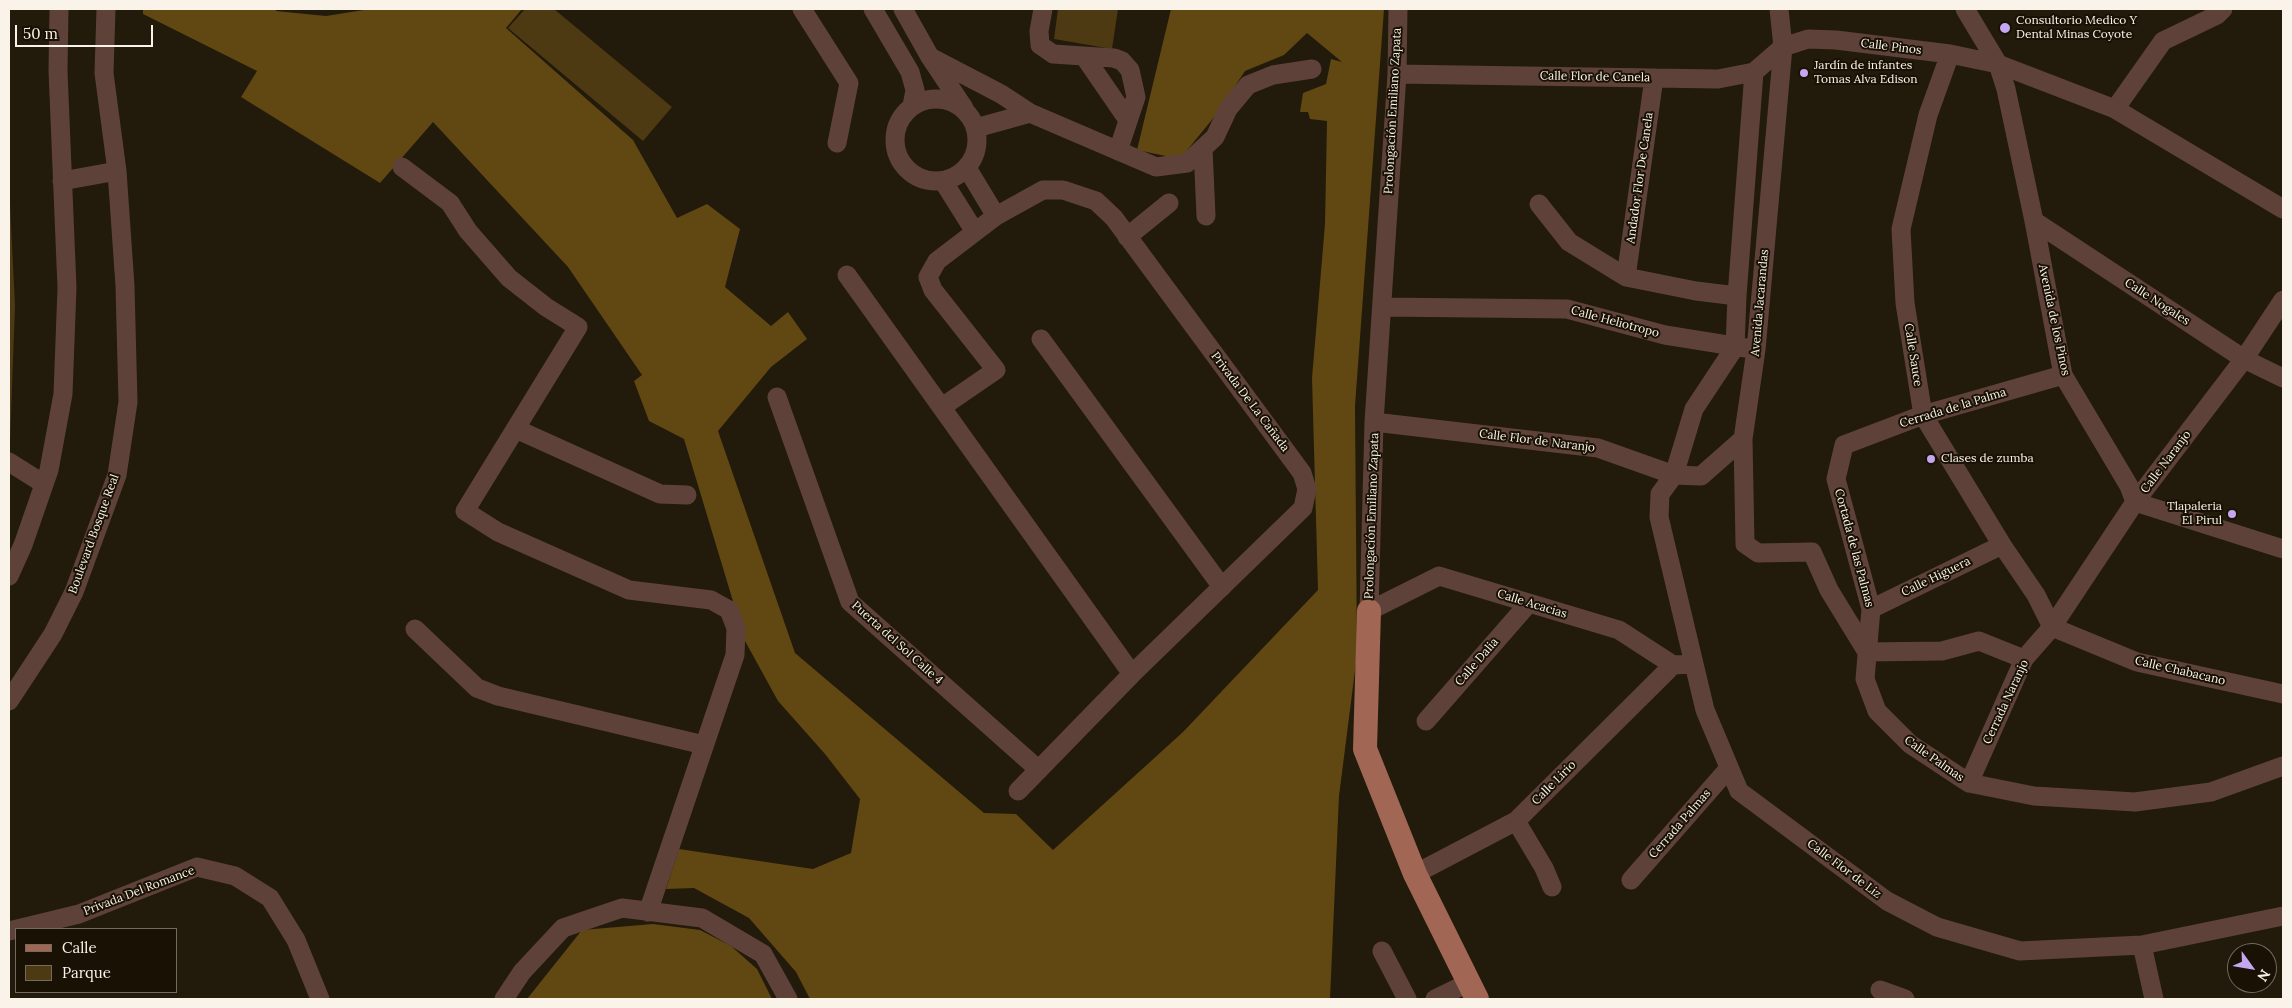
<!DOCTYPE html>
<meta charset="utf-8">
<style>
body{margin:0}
#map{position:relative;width:2292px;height:1008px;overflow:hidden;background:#221a0b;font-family:Lora,serif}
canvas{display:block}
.frame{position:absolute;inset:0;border:10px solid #f9f3e9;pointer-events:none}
.legend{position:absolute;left:15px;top:928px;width:162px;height:65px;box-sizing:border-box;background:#191104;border:1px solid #736b60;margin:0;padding:6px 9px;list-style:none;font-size:15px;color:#f9f3e9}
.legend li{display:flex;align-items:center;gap:10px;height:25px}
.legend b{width:25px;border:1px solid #736b60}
.north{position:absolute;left:2227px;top:943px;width:50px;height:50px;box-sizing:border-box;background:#191104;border:1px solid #736b60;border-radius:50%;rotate:122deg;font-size:14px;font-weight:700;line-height:20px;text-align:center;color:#f9f3e9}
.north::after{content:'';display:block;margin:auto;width:18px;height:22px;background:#c5a7f1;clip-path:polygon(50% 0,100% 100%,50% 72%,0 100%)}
.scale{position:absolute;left:15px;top:25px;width:138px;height:22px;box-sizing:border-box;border:2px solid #f9f3e9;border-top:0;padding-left:6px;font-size:15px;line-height:18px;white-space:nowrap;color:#f9f3e9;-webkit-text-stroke:4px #191104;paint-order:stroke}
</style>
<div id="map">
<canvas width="2292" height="1008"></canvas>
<div class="frame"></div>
<ul class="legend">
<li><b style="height:6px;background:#a16754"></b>Calle</li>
<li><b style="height:14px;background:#4d3912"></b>Parque</li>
</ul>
<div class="north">N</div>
<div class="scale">50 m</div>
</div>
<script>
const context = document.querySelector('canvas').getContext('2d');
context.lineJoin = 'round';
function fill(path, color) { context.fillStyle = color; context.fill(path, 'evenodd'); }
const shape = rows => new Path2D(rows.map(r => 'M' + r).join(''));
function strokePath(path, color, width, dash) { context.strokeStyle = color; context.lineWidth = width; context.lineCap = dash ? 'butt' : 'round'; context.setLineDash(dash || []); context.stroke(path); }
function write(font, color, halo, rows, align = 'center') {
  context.font = font + ' Lora,serif'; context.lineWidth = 4; context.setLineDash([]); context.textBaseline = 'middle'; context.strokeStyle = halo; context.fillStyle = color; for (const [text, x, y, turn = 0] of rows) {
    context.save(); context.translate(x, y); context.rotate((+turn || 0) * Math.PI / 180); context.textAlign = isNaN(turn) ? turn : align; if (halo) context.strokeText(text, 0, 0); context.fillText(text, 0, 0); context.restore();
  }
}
fill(shape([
 [525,9,554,9,672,107,643,141,508,28],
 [1058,9,1118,9,1112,49,1054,39],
 [9,182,15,306,9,470]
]), '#4d3912');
fill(shape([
 [143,9,276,9,276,11,326,16,370,9,522,9,506,28,633,140,677,218,707,204,740,229,725,287,771,326,788,312,807,339,771,367,718,431,795,653,984,813,1016,814,1053,850,1183,732,1318,590,1312,378,1325,224,1327,121,1310,119,1308,112,1300,112,1303,93,1326,84,1331,59,1342,62,1307,33,1284,55,1245,71,1215,116,1180,159,1137,150,1171,9,1384,9,1355,406,1357,655,1339,796,1330,999,810,999,796,972,749,918,694,888,666,889,679,849,813,869,851,853,860,799,825,754,778,701,745,641,684,439,649,421,634,381,642,375,568,267,433,122,380,183,241,97,257,71,143,14],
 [653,924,700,930,731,946,757,969,772,999,527,999,582,930]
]), '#614711');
strokePath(shape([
 [802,9,849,83,837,143],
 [873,9,910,72,915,90,912,106],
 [903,9,930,57,964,108],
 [1043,9,1039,31,1040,45,1053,54,1114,58,1122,61,1130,70,1136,97,1118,151],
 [1398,9,1397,74,1374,422,1369,611,1439,576,1619,630,1673,665,1693,664],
 [1779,9,1783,47,1756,350,1743,439,1745,544,1758,553,1812,552,1829,590,1867,652],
 [1965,9,1998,64,2006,89,2034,221,2063,375,2129,486,2135,502,2283,549],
 [1950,54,1928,115,1901,229,1905,303,1923,415,2002,545,2036,595,2052,627],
 [1084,56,1128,120],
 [930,57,1001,94,1030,113,1156,167,1187,163,1215,137,1228,109,1248,85,1273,75,1312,69],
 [1754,72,1737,296,1735,347,1694,409,1674,475,1660,494,1659,517,1705,710,1739,791,1887,901,1937,927,2020,951,2142,945,2283,916],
 [1397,74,1718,79,1754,72,1783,47,1808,39,1836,40,1950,54,1998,64,2115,109,2283,209],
 '895 140a41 41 0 1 1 82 0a41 41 0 1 1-82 0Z',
 [2115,109,2163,41,2217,15,2223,9],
 [976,128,1030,113],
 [1203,148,1206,216],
 [402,167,450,203,468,231,509,278,546,307,578,327,465,511,498,532,629,590,711,600,729,610,736,628,735,655,648,912],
 [967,168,996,216],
 [62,181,117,171],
 [943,181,975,232],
 [1539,204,1569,242,1626,277,1696,291,1737,296],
 [2034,221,2244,359,2283,378],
 [1127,237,1169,203],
 [847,275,1132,674],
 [1626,277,1654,78],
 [1382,307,1567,309,1665,335,1746,348],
 [1041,339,1222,587],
 [2063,375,1923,415,1844,445,1836,479,1871,609,1865,679,1877,711,1910,744,1969,783,2034,796,2135,802,2211,792,2283,766],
 [777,397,850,602,1039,770],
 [942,407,996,370,933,290,928,277,937,261,996,216,1043,190,1063,190,1096,201,1114,218,1302,473,1307,489,1303,508,1132,674,1018,791],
 [1374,422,1598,448,1674,475,1701,476,1743,439],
 [516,429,660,494,687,495],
 [9,462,44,484],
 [9,576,23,545,49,470,63,394,67,288,58,71,59,9],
 [1871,609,2002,545],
 [2052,627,2137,662,2283,694],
 [415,629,477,688,498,696,704,745],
 [1867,652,1942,651,1979,641,2024,659],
 [9,701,53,634,74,592,117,475,128,402,125,286,117,171,104,73,106,9],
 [1426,721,1529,603],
 [1969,783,2024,659,2052,627,2135,502,2244,359,2283,300],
 [1516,821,1544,868,1552,887],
 [1415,874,1516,821,1673,665],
 [1631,880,1729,768],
 [9,931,79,914,197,867,235,876,270,898,296,940,320,999],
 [2142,945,2154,999],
 [1382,951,1407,999],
 [1880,990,1905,999],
 [504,999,522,972,563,928,622,908,702,918,763,954,788,999],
 [1435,999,1470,982]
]), '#5e4239', 19);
strokePath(shape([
 [1369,611,1365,749,1415,874,1477,999]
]), '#a16754', 24);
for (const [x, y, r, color] of [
 [2005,28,6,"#c5a7f1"],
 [1804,73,5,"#c5a7f1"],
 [1931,459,5,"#c5a7f1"],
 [2232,514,5,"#c5a7f1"]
]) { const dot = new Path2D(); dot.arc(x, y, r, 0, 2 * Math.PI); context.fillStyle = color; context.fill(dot); strokePath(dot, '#191104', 2); }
write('12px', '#f9f3e9', '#191104', [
 ["Consultorio Medico Y",2016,21],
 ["Dental Minas Coyote",2016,35],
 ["Jardín de infantes",1814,66],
 ["Tomas Alva Edison",1814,80],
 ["Clases de zumba",1941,459],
 ["Tlapaleria",2222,507,"right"],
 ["El Pirul",2222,521,"right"]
], 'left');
write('12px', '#f9f3e9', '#191104', [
 ["Calle Pinos",1891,47,7],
 ["Calle Flor de Canela",1595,77,1],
 ["Prolongación Emiliano Zapata",1393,111,-87],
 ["Andador Flor De Canela",1640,178,-82],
 ["Calle Nogales",2157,302,33],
 ["Avenida Jacarandas",1760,303,-85],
 ["Avenida de los Pinos",2054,320,78],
 ["Calle Heliotropo",1615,322,15],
 ["Calle Sauce",1913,355,81],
 ["Privada De La Cañada",1250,402,53],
 ["Cerrada de la Palma",1953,408,-17],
 ["Calle Flor de Naranjo",1537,441,7],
 ["Calle Naranjo",2166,462,-53],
 ["Prolongación Emiliano Zapata",1372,516,-88],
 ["Boulevard Bosque Real",94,534,-70],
 ["Cortada de las Palmas",1854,548,75],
 ["Calle Higuera",1936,577,-26],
 ["Calle Acacias",1532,604,17],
 ["Puerta del Sol Calle 4",897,643,42],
 ["Calle Dalia",1477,662,-49],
 ["Calle Chabacano",2180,671,13],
 ["Cerrada Naranjo",2006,702,-65],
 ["Calle Palmas",1934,759,35],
 ["Calle Lirio",1554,783,-45],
 ["Cerrada Palmas",1680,824,-49],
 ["Calle Flor de Liz",1844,869,37],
 ["Privada Del Romance",139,891,-21]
]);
</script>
